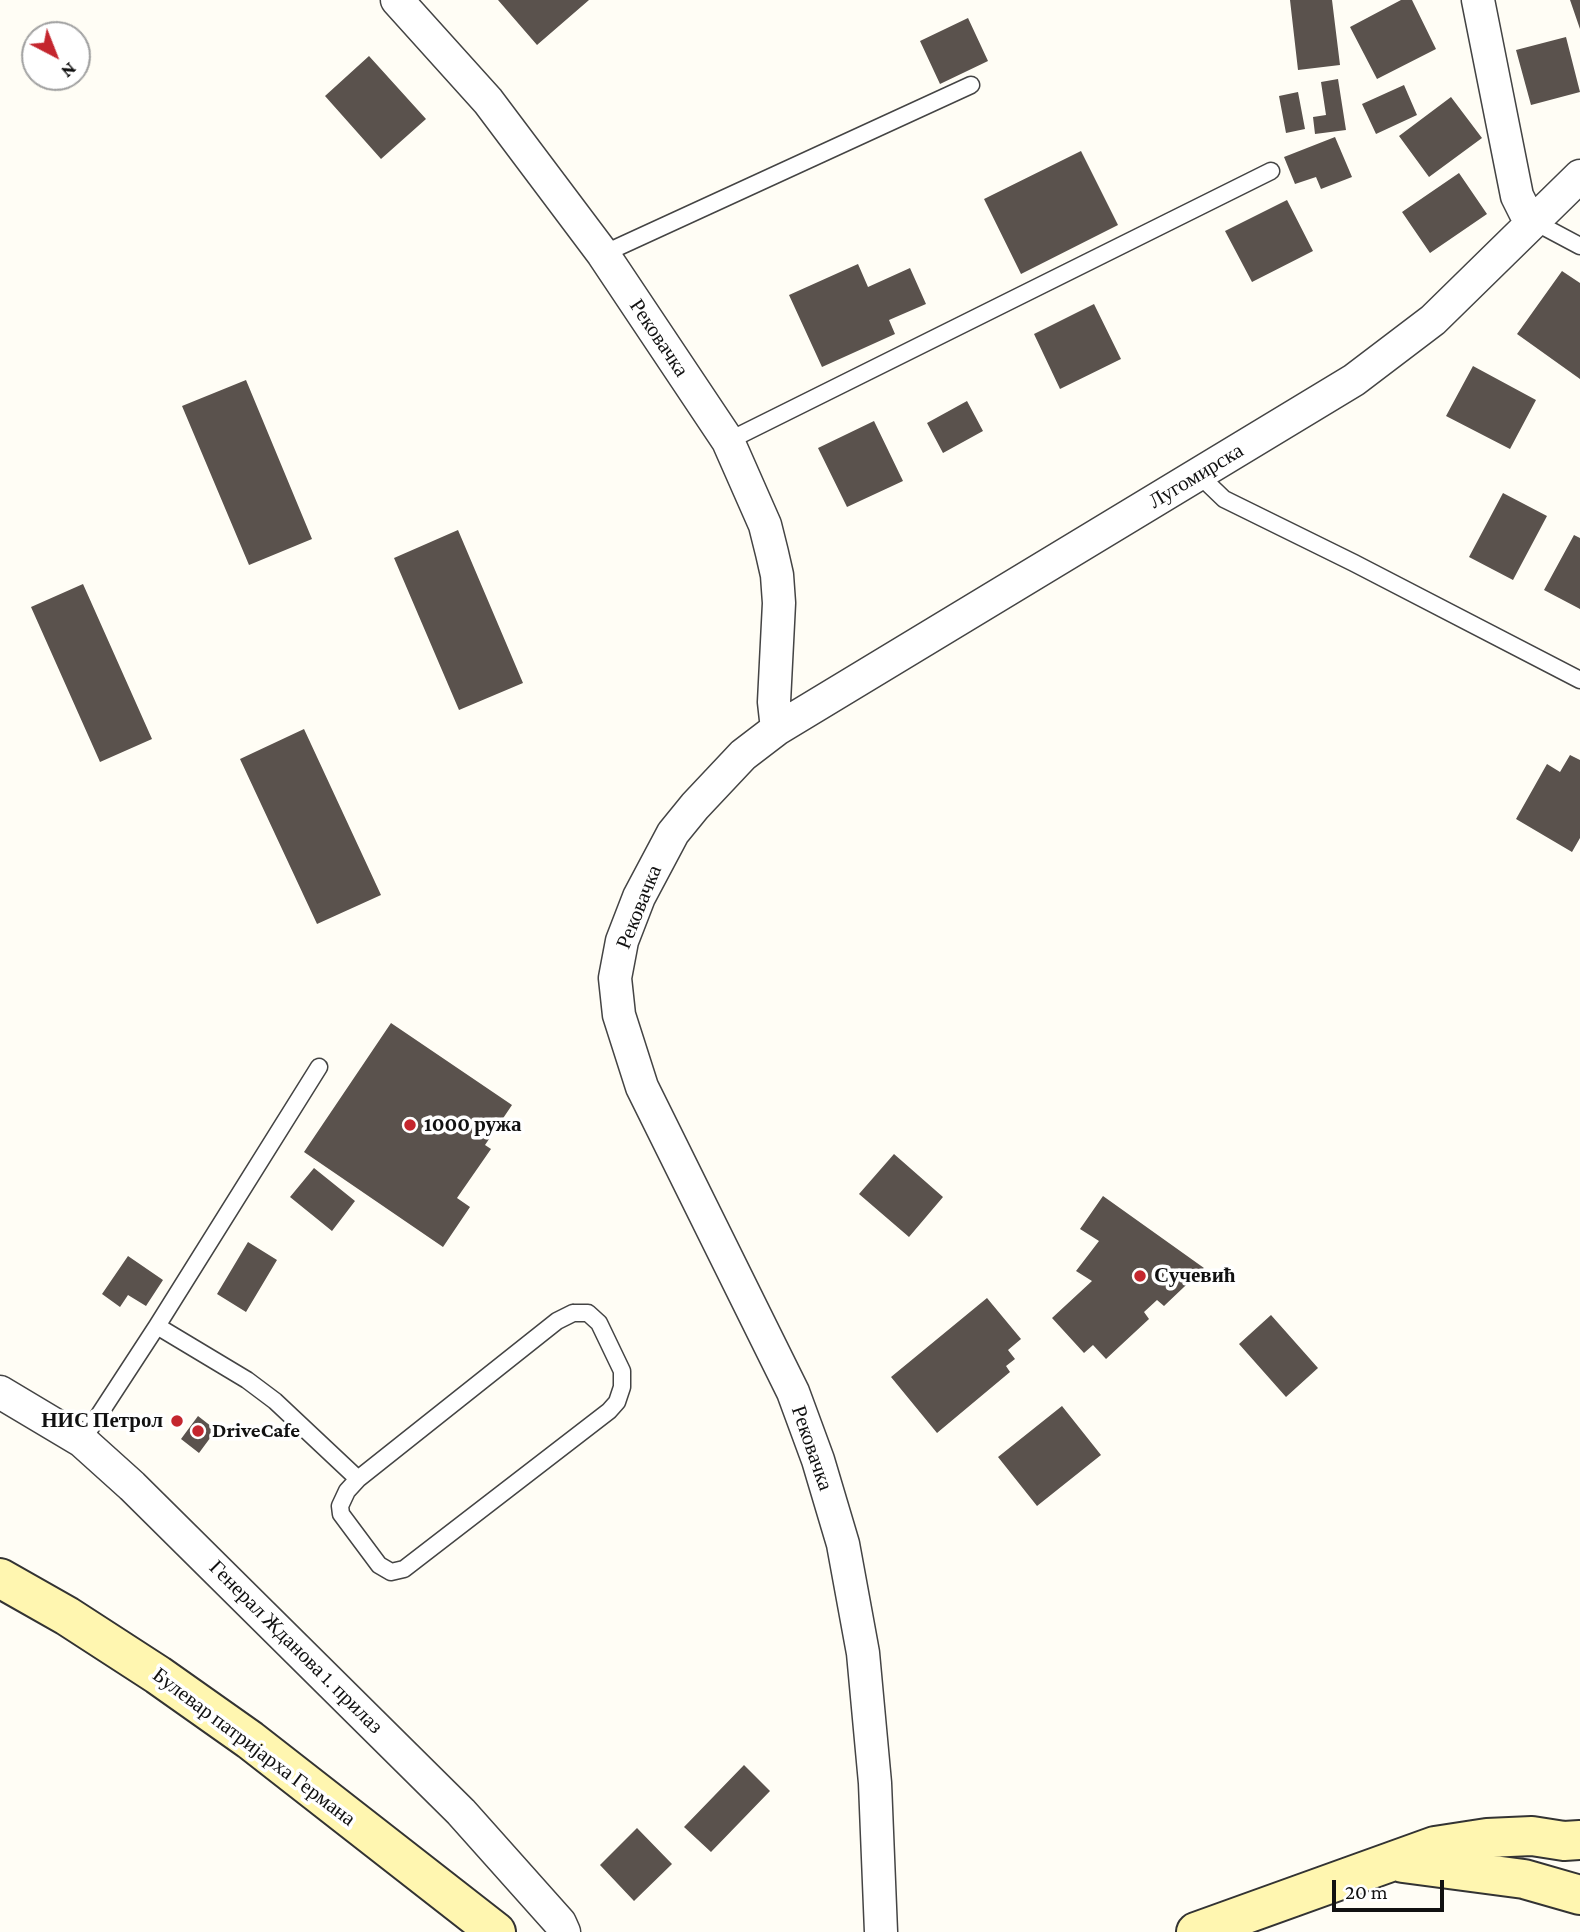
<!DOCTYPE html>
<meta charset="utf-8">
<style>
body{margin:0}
#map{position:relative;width:1580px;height:1932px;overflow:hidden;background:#fffdf5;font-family:"Crimson Pro",serif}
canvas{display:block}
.north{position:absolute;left:21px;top:21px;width:70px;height:70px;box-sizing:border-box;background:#fff;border:2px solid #a0a0a0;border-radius:50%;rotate:138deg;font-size:19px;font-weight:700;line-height:28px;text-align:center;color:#111}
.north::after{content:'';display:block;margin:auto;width:24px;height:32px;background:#c4262e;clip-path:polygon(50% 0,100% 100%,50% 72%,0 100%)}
.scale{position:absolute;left:1332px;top:1880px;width:112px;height:32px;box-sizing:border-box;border:4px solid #111;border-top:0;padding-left:9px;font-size:21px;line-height:24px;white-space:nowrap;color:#111;-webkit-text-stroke:5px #fff;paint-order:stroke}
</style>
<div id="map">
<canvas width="1580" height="1932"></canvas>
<div class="north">N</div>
<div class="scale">20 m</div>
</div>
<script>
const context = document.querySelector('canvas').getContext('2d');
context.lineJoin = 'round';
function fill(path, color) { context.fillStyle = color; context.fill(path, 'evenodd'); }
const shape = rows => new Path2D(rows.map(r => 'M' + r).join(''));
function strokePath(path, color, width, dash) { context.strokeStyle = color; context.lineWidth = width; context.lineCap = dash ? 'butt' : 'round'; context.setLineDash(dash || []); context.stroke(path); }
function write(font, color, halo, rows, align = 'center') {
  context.font = font + ' "Crimson Pro",serif'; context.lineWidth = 7; context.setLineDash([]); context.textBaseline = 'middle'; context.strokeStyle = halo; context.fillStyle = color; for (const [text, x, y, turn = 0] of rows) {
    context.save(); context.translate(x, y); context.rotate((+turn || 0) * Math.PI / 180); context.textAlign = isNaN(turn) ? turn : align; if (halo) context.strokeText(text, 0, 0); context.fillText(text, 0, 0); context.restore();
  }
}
fill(shape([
 [498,0,589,0,537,45],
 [1290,0,1332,0,1340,65,1298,70],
 [1401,0,1412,0,1436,49,1377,79,1350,27],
 [1570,0,1580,0,1580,29],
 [968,18,988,61,940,84,920,41],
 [1566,37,1580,92,1531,105,1516,50],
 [369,56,426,119,381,159,325,96],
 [1338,79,1346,130,1315,134,1313,117,1326,115,1321,82],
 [1404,85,1417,115,1376,134,1362,104],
 [1298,92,1305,129,1286,133,1279,96],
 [1451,97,1482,138,1429,177,1399,136],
 [1335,137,1352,177,1321,189,1316,177,1295,184,1284,157],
 [1081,151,1118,225,1021,274,984,199],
 [1459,173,1487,214,1430,253,1402,212],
 [1287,200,1313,251,1252,282,1225,231],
 [858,264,868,287,910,268,926,304,889,320,895,334,822,367,789,295],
 [1562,271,1580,283,1580,379,1517,334],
 [1094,304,1121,359,1060,389,1034,334],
 [1473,366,1536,400,1510,449,1446,416],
 [246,380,312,539,249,565,182,406],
 [967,401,983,431,943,453,927,423],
 [874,421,903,481,847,507,818,448],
 [1503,493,1547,516,1513,580,1469,557],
 [458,530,523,683,459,710,394,558],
 [1574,535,1580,538,1580,609,1544,590],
 [83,584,152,739,100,762,31,607],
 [304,729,381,895,317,924,240,759],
 [1570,755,1580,760,1580,838,1572,852,1516,819,1547,764,1560,772],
 [391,1023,512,1105,485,1145,491,1149,457,1198,470,1207,443,1247,304,1152],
 [894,1154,943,1197,909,1237,859,1194],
 [314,1168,355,1201,332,1231,290,1197],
 [1103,1196,1204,1268,1164,1306,1157,1300,1144,1312,1149,1319,1106,1359,1093,1345,1084,1353,1052,1318,1092,1281,1076,1271,1099,1241,1080,1229],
 [248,1242,277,1260,246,1312,217,1294],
 [128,1256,163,1280,146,1306,128,1295,120,1307,102,1294],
 [987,1298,1021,1339,1008,1350,1015,1359,1006,1366,1010,1372,937,1433,891,1377],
 [1271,1315,1318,1368,1286,1397,1239,1344],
 [1062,1406,1101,1455,1037,1506,998,1457],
 [198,1416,216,1430,199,1453,181,1439],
 [744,1765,770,1791,711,1852,684,1827],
 [637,1828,672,1864,634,1901,600,1865]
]), '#5a524d');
const service = shape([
 [1533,221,1580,246],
 [603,254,971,85],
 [728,441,1271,171],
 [1198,474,1224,499,1354,563,1580,680],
 [573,1313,588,1313,599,1323,622,1371,622,1387,617,1402,609,1411,404,1569,391,1572,379,1565,341,1514,340,1506,347,1491,358,1479,557,1321,573,1313],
 [157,1326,247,1380,275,1401,358,1479],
 [82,1441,157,1326,319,1067]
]);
const minor = shape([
 [397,0,488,101,603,254,728,441,765,525,772,553,777,575,779,603,774,702,777,729,743,755,695,806,673,833,639,897,622,941,615,978,619,1015,642,1087,793,1392,818,1460,843,1544,863,1653,875,1783,881,1932],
 [1478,0,1517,196,1525,212,1533,221],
 [777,729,1354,380,1433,320,1580,176],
 [0,1392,82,1441,132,1486,461,1812,560,1923,564,1932]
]);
const secondary = shape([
 [0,1578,67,1616,158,1675,250,1740,496,1932],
 [1403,1863,1524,1879,1580,1895],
 [1196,1932,1435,1846,1487,1838,1532,1836,1564,1841,1580,1840]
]);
strokePath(service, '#444', 19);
strokePath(minor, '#444', 35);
strokePath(secondary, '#333', 42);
strokePath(service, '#fff', 16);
strokePath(minor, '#fff', 32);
strokePath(secondary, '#fff6b0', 38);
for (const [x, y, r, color] of [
 [410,1125,7,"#c4262e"],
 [1140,1276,7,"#c4262e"],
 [177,1421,7,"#c4262e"],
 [198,1431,7,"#c4262e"]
]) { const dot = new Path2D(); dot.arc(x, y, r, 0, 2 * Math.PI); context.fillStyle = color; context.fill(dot); strokePath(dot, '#fff', 2.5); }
write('21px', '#111', '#fff', [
 ["Рековачка",659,338,56],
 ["Лугомирска",1196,476,-31],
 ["Рековачка",639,907,-68],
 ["Рековачка",812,1448,71],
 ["Генерал Жданова 1. прилаз",296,1647,45],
 ["Булевар патријарха Германа",254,1747,37]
]);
write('bold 21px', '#111', '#fff', [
 ["1000 ружа",424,1125],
 ["Сучевић",1154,1276],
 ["НИС Петрол",163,1421,"right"],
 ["DriveCafe",212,1431]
], 'left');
</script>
